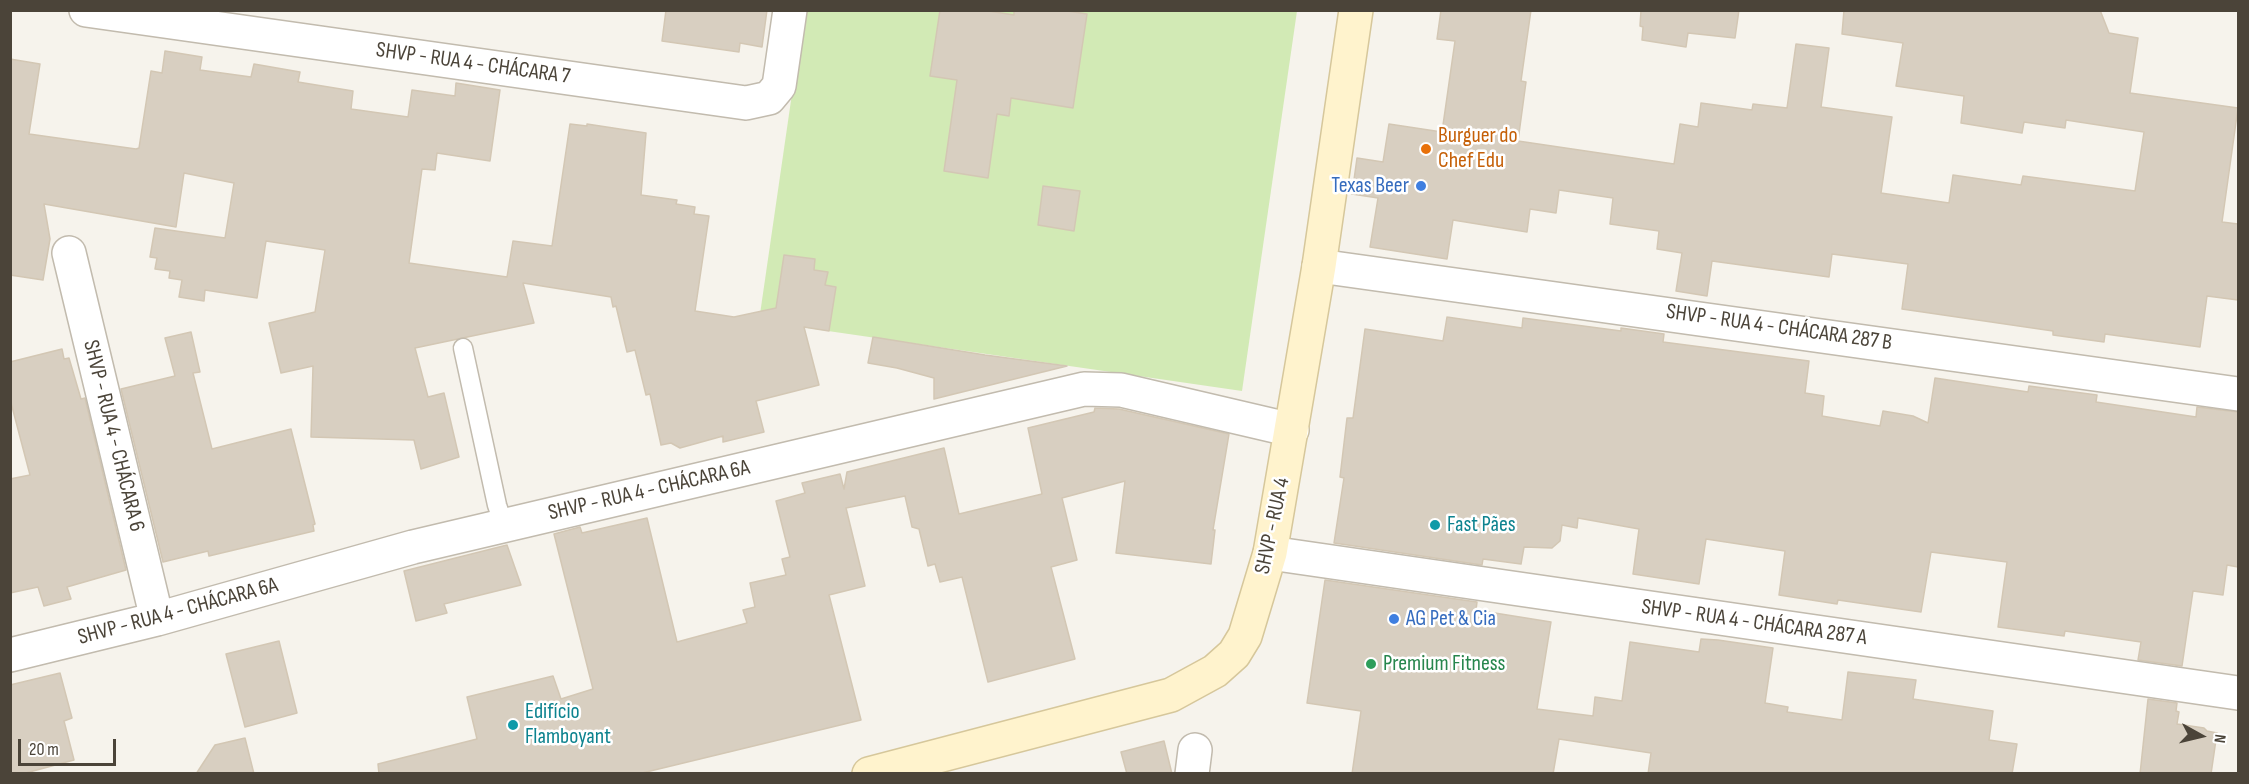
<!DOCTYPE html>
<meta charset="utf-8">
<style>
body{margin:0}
#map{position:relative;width:2249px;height:784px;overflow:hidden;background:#f6f3ec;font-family:"Sofia Sans Condensed",sans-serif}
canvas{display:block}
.frame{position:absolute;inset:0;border:12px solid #4b4439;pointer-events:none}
.north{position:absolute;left:2171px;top:706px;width:60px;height:60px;-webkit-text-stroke:4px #fff;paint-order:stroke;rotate:98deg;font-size:16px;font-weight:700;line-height:24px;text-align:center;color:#4b4439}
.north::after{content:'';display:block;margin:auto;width:21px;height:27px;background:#4b4439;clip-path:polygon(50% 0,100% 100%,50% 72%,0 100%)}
.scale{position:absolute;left:18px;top:739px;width:98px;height:27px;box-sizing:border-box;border:3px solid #4b4439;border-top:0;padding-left:8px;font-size:18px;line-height:21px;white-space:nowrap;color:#4b4439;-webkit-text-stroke:4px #fff;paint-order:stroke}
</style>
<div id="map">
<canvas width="2249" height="784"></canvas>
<div class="frame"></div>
<div class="north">N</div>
<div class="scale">20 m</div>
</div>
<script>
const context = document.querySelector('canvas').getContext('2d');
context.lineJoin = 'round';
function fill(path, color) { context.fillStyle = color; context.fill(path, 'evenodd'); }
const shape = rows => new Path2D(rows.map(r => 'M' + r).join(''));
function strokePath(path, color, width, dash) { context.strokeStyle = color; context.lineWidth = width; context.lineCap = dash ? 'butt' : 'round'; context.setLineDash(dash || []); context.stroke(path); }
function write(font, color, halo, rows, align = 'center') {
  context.font = font + ' "Sofia Sans Condensed",sans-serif'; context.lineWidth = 5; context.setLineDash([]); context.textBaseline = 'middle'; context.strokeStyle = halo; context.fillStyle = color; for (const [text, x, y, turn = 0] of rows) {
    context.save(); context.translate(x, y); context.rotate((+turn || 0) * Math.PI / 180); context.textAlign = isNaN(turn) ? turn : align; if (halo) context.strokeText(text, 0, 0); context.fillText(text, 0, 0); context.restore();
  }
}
fill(shape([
 [804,11,1297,11,1242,391,759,321]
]), '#d2eab5');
const building = shape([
 [666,10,767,10,762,47,740,43,739,52,662,41,666,10],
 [940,10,982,10,1014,15,1014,10,1061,10,1087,14,1073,108,1011,98,1009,116,997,114,988,178,944,171,957,80,930,76,940,10],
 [1441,10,1531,10,1521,81,1526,82,1518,141,1674,164,1680,124,1698,127,1701,103,1752,110,1753,104,1787,108,1796,44,1829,48,1821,107,1892,117,1881,193,1949,203,1953,175,2021,185,2023,176,2135,191,2144,132,2066,120,2065,128,2024,122,2022,133,1961,123,1964,96,1896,86,1903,43,1842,34,1844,10,2100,10,2109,33,2138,38,2130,93,2238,108,2222,222,2238,224,2238,300,2207,296,2200,347,2105,334,2104,342,2053,335,2053,331,1902,309,1908,264,1832,254,1829,277,1712,261,1707,296,1676,291,1682,253,1657,249,1659,231,1610,224,1613,198,1559,190,1556,213,1530,209,1527,232,1453,220,1447,259,1370,247,1378,198,1352,194,1357,158,1383,162,1389,124,1442,132,1455,41,1437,39,1441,10],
 [1641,10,1739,10,1735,38,1688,33,1686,47,1642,40,1643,27,1640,26,1641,10],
 [165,51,202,57,200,70,251,77,254,64,300,72,298,82,353,91,351,109,408,117,412,90,455,96,456,83,500,90,490,161,437,153,435,170,422,169,409,263,507,277,513,241,552,246,570,124,587,126,587,124,646,133,641,195,677,200,676,204,695,207,694,214,709,216,695,311,734,317,776,308,784,255,815,259,814,270,828,272,825,285,836,287,829,331,804,327,819,385,756,401,764,432,723,442,723,436,680,448,671,443,661,445,650,394,646,395,635,350,627,352,616,306,613,307,611,297,523,283,534,323,415,348,428,397,444,393,459,457,421,469,414,440,311,437,313,366,281,373,269,323,315,312,325,250,266,241,257,298,205,290,204,301,179,297,182,280,169,278,170,271,155,269,157,258,150,257,155,228,225,238,234,183,184,173,176,227,44,204,50,239,43,280,10,275,10,59,40,64,29,134,136,149,139,148,151,71,162,73,165,51],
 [1043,186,1080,191,1074,231,1038,225,1043,186],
 [1447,317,1522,328,1523,318,1621,331,1621,328,1664,334,1663,342,1809,361,1805,393,1824,396,1822,416,1880,426,1883,411,1913,416,1928,423,1935,378,2028,392,2029,386,2097,395,2096,402,2196,417,2197,407,2238,412,2238,567,2227,565,2223,595,2193,591,2182,666,2138,660,2141,642,2065,631,2064,636,1998,627,2007,562,1931,552,1921,612,1838,600,1837,604,1779,595,1785,551,1706,539,1699,584,1633,574,1639,529,1578,518,1577,528,1562,525,1560,541,1552,548,1524,547,1521,564,1483,559,1482,565,1334,543,1344,478,1340,477,1347,418,1353,418,1365,329,1443,341,1447,317],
 [191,332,200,372,193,373,212,449,291,429,315,524,313,525,314,531,209,556,208,551,163,562,121,389,175,376,165,338,191,332],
 [873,337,985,355,1067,366,934,399,934,378,897,368,868,363,873,337],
 [62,349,64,359,69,358,81,399,85,398,126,570,67,587,71,599,44,606,38,587,10,593,10,479,30,475,10,399,10,362,62,349],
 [1095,408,1119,409,1229,434,1213,530,1215,530,1211,564,1116,553,1125,481,1062,498,1077,560,1051,567,1075,659,988,682,962,577,940,582,935,564,928,566,919,529,912,527,905,496,846,508,865,586,829,595,861,720,638,774,379,774,378,764,477,739,467,697,553,676,561,699,593,689,554,534,580,527,582,533,647,518,677,642,747,623,743,610,755,607,750,583,786,575,782,559,790,557,776,501,805,493,802,483,840,474,844,489,847,472,944,448,959,514,1042,494,1028,428,1094,412,1095,408],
 [507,545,521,585,444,604,447,613,416,621,404,571,507,545],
 [1325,580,1477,602,1476,610,1551,622,1537,709,1593,716,1595,697,1622,701,1630,642,1699,652,1701,639,1718,640,1773,648,1765,703,1788,707,1787,712,1842,720,1848,672,1916,680,1913,699,1993,711,1989,740,2017,744,2012,774,1648,774,1651,753,1559,739,1553,774,1352,774,1361,711,1307,703,1325,580],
 [279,641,297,713,245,727,226,654,279,641],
 [60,673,72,718,64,721,74,760,22,774,10,774,10,685,60,673],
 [2148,699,2177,703,2176,711,2179,712,2177,724,2204,728,2207,731,2217,733,2211,774,2140,774,2148,699],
 [245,738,254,774,196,774,215,745,245,738],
 [1164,741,1172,774,1127,774,1121,752,1164,741]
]);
fill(building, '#d8cfc1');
strokePath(building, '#d3c7b4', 1.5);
const lane = shape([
 [463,348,497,505,504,526]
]);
const street = shape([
 [86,10,746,103,769,98,779,86,790,10],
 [69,253,157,619],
 [1319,266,2238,394],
 [1270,553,2238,693],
 [10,655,157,619,413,547,1084,389,1121,390,1292,430],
 [1192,774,1195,750]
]);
const secondary = shape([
 [869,774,1171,695,1215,671,1234,654,1245,636,1270,553,1319,266,1356,10]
]);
strokePath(lane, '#c2bbae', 21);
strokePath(street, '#c2bbae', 36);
strokePath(secondary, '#d6c79b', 36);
strokePath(lane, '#fff', 18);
strokePath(street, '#fff', 33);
strokePath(secondary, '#fff3cd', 33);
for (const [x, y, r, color] of [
 [1426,149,6,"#e8710a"],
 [1421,186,6,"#3f7fe0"],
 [1435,525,6,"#0f9aa8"],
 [1394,619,6,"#3f7fe0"],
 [1371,664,6,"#2e9e5b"],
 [513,725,6,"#0f9aa8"]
]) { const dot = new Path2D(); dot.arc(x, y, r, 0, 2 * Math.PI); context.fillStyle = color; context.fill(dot); strokePath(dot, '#fff', 2); }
write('22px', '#4b4439', '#fff', [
 ["SHVP - RUA 4 - CHÁCARA 7",473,64,8],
 ["SHVP - RUA 4 - CHÁCARA 287 B",1779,328,8],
 ["SHVP - RUA 4 - CHÁCARA 6",113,436,76],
 ["SHVP - RUA 4 - CHÁCARA 6A",649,491,-13],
 ["SHVP - RUA 4",1273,526,-78],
 ["SHVP - RUA 4 - CHÁCARA 6A",178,612,-15],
 ["SHVP - RUA 4 - CHÁCARA 287 A",1754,623,8]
]);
write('22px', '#c56008', '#fff', [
 ["Burguer do",1438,136],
 ["Chef Edu",1438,161]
], 'left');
write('22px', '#366cbe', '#fff', [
 ["Texas Beer",1409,186],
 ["AG Pet & Cia",1406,619,"left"]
], 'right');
write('22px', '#0d838f', '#fff', [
 ["Fast Pães",1447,525],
 ["Edifício",525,712],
 ["Flamboyant",525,737]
], 'left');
write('22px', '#27864d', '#fff', [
 ["Premium Fitness",1383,664]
], 'left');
</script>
